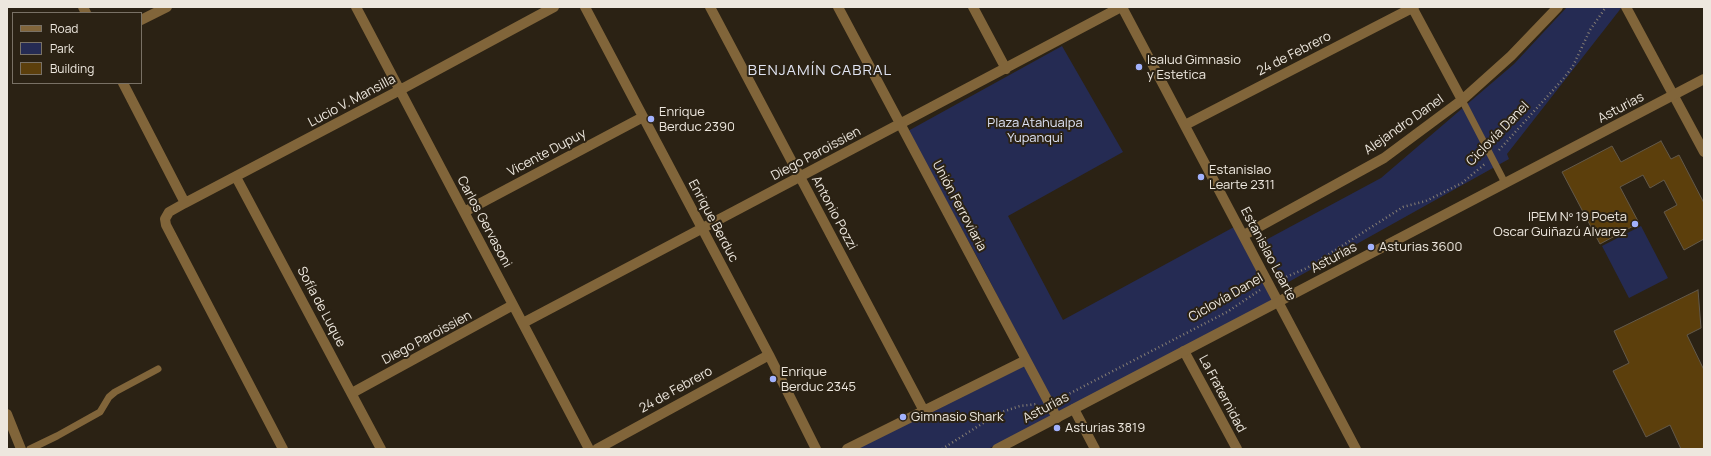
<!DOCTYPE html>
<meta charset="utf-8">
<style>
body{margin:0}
#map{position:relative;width:1711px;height:456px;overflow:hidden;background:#2b2214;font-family:Manrope,sans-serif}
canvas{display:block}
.frame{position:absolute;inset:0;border:8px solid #ede7de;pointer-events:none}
.legend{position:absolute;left:12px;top:12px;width:130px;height:72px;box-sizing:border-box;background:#2b2214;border:1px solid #797165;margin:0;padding:5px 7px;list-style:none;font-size:12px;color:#ede7de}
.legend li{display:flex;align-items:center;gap:8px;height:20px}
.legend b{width:20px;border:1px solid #797165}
</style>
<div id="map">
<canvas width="1711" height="456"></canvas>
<div class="frame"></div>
<ul class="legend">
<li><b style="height:5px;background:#81653a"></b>Road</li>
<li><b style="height:11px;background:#252b53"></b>Park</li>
<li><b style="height:11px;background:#5c3f0c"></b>Building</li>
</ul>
</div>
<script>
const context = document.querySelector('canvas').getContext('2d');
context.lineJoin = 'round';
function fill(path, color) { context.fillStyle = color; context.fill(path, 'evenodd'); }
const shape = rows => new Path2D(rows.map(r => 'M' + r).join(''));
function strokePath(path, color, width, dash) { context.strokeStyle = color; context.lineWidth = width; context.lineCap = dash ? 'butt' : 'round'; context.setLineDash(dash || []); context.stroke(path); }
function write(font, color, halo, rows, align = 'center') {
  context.font = font + ' Manrope,sans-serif'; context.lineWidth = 4; context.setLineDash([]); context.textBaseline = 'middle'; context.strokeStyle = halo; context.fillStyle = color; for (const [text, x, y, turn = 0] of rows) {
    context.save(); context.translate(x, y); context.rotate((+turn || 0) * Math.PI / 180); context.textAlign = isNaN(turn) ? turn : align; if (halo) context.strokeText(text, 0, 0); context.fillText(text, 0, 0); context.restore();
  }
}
fill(shape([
 [1567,7,1622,7,1507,154,1509,159,1285,284,1262,242,1381,178,1514,64],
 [1062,46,1123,152,1008,216,1063,320,1234,227,1274,301,1058,414,982,266,908,131],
 [1641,226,1668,278,1629,298,1602,246],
 [1025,364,1052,416,988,449,854,449]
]), '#252b53');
const building = shape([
 [1661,141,1671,159,1679,155,1704,203,1704,239,1684,250,1664,212,1677,205,1664,180,1650,188,1643,175,1620,187,1639,223,1600,244,1562,172,1612,146,1621,162,1661,141],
 [1698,290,1701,328,1687,335,1704,370,1704,449,1681,449,1670,425,1646,437,1613,371,1629,363,1614,331,1698,290]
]);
fill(building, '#5c3f0c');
strokePath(building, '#63594a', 1);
strokePath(shape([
 [1499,150,1564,78,1573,66,1590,30,1606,7],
 [1279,280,1307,268,1403,207,1426,201,1462,183,1486,163],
 [1059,399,1227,312,1260,290],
 [942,449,999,413,1020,406,1037,404]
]), '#877f74', 2.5, [1, 3]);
strokePath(shape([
 [1462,100,1505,183],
 [30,449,57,436,100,412,109,397,115,392,158,369]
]), '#81653a', 7);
strokePath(shape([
 [83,7,86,13],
 [356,7,589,449],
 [585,7,769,355,816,449],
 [710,7,924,411],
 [838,7,1057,418],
 [973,7,1006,69],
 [1122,7,1356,449],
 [1412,7,1462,100],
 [1626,7,1704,152],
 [141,20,167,7],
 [123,83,185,203],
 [1185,125,1414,7],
 [236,177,381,449],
 [464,212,643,117],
 [1244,235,1384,158,1462,100,1511,56,1558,7],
 [523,323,1121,7],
 [1184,351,1237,449],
 [352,393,513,305],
 [1074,409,1095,449],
 [7,414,21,449],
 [283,449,166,225,165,219,169,212,185,203,400,90,554,7],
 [597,449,769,355],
 [847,449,1026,360]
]), '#81653a', 10);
strokePath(shape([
 [997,449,1704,79]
]), '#81653a', 10);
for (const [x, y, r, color] of [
 [1139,67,4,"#a2b2fd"],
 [651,119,4,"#a2b2fd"],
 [1201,177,4,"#a2b2fd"],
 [1635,224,4,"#a2b2fd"],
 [1371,247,4,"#a2b2fd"],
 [773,379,4,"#a2b2fd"],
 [903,417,4,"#a2b2fd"],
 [1057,428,4,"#a2b2fd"]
]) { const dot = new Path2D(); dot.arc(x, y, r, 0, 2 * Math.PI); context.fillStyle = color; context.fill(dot); strokePath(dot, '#2b2214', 1.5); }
write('13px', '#ede7de', '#2b2214', [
 ["24 de Febrero",1294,54,-27],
 ["Lucio V. Mansilla",352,101,-28],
 ["Asturias",1621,108,-28],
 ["Alejandro Danel",1404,125,-35],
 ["Ciclovía Danel",1498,134,-46],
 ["Vicente Dupuy",547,153,-28],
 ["Diego Paroissien",816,154,-28],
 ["Unión Ferroviaria",959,206,62],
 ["Antonio Pozzi",834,213,62],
 ["Enrique Berduc",713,221,62],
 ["Carlos Gervasoni",484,222,62],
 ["Estanislao Learte",1268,254,62],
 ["Asturias",1334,258,-28],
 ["Ciclovía Danel",1226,298,-30],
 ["Sofía de Luque",321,307,62],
 ["Diego Paroissien",427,338,-28],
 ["24 de Febrero",676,390,-29],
 ["La Fraternidad",1222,394,62],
 ["Asturias",1046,408,-28]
]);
write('13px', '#ede7de', '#2b2214', [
 ["Isalud Gimnasio",1147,60],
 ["y Estetica",1147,75],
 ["Enrique",659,112],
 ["Berduc 2390",659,127],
 ["Estanislao",1209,170],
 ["Learte 2311",1209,185],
 ["IPEM Nº 19 Poeta",1627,217,"right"],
 ["Oscar Guiñazú Alvarez",1627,232,"right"],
 ["Asturias 3600",1379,247],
 ["Enrique",781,372],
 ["Berduc 2345",781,387],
 ["Gimnasio Shark",911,417],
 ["Asturias 3819",1065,428]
], 'left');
write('13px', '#dde2f4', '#2b2214', [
 ["Plaza Atahualpa",1035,123],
 ["Yupanqui",1035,138]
]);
context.letterSpacing = '1px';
write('15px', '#e0e4f2', '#2b2214', [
 ["BENJAMÍN CABRAL",820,71]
]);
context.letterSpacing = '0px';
</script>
